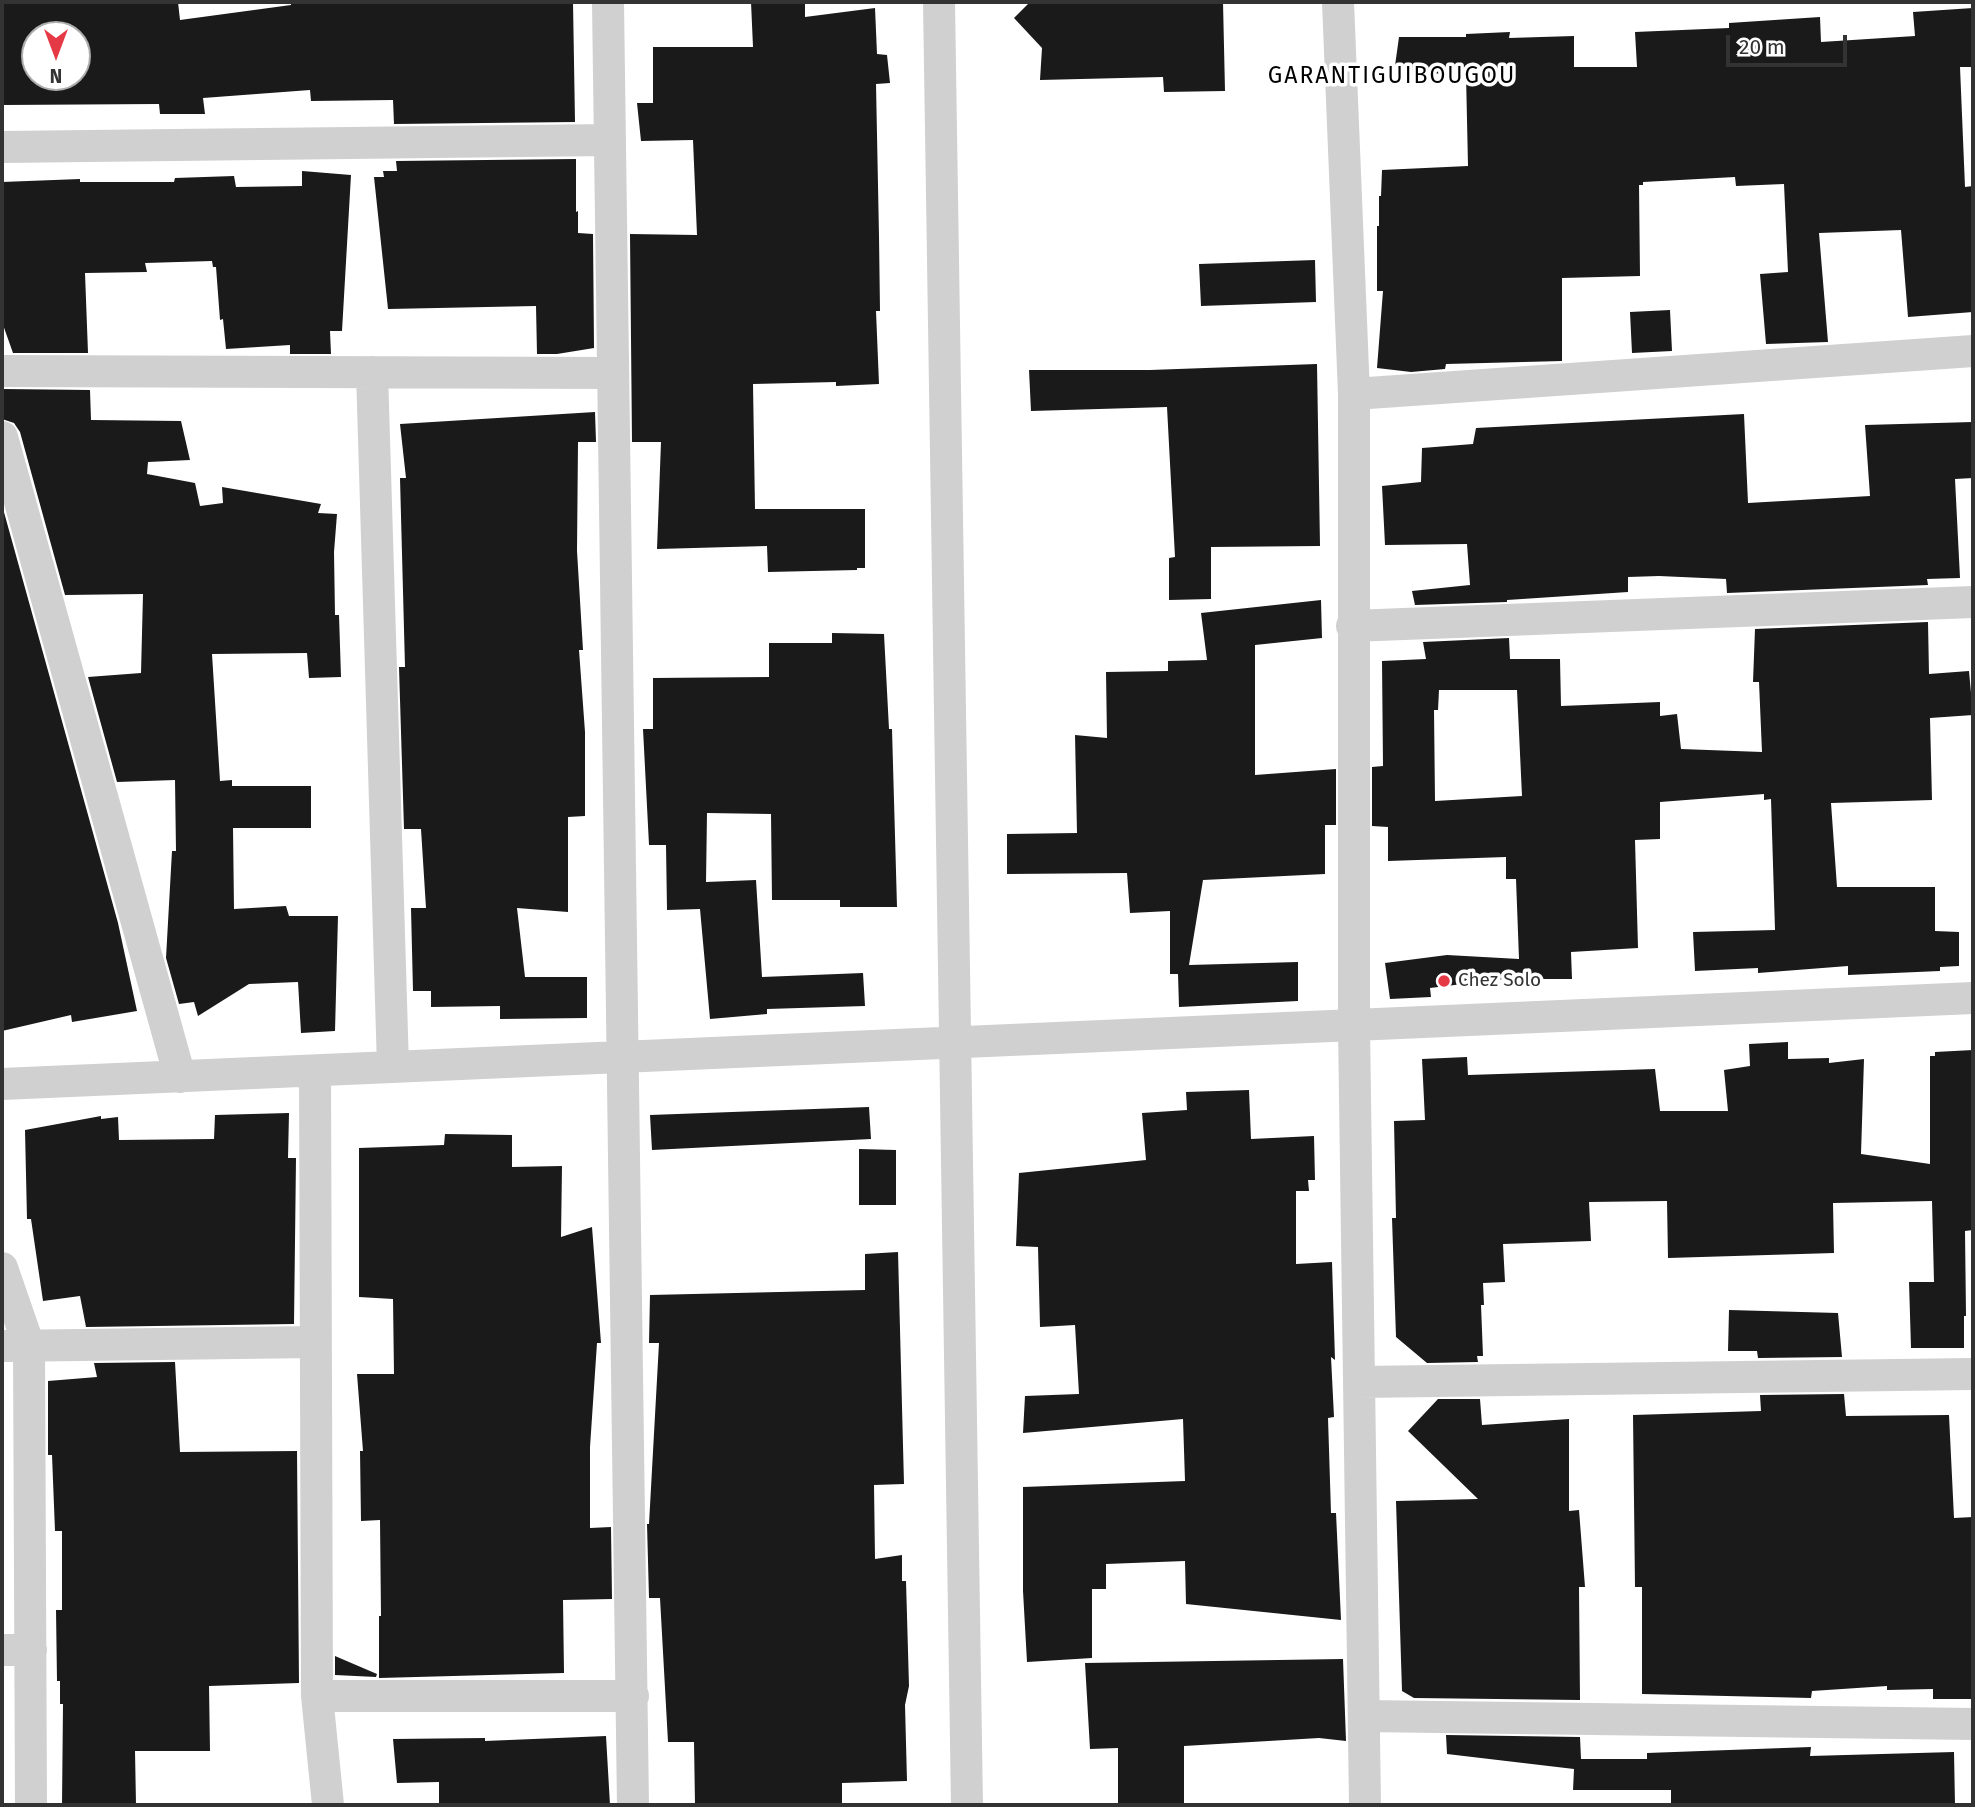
<!DOCTYPE html>
<style>
body{margin:0}
#map{position:relative;width:1975px;height:1807px;overflow:hidden;background:#fff;font-family:"Fira Sans",sans-serif}
canvas{display:block}
.frame{position:absolute;inset:0;border:4px solid #333;pointer-events:none}
.north{position:absolute;left:21px;top:21px;width:70px;height:70px;box-sizing:border-box;background:#fff;border:2px solid #adadad;border-radius:50%;rotate:180deg;font-size:19px;font-weight:700;line-height:28px;text-align:center;color:#333}
.north::after{content:'';display:block;margin:auto;width:24px;height:32px;background:#e63946;clip-path:polygon(50% 0,100% 100%,50% 72%,0 100%)}
.scale{position:absolute;left:1726px;top:35px;width:121px;height:32px;box-sizing:border-box;border:4px solid #333;border-top:0;padding-left:9px;font-size:21px;line-height:24px;white-space:nowrap;color:#333;-webkit-text-stroke:5px #fff;paint-order:stroke}
</style>
<div id="map">
<canvas width="1975" height="1807"></canvas>
<div class="frame"></div>
<div class="north">N</div>
<div class="scale">20 m</div>
</div>
<script>
const context = document.querySelector('canvas').getContext('2d');
context.lineJoin = 'round';
function fill(path, color) { context.fillStyle = color; context.fill(path, 'evenodd'); }
const shape = rows => new Path2D(rows.map(r => 'M' + r).join(''));
function strokePath(path, color, width, dash) { context.strokeStyle = color; context.lineWidth = width; context.lineCap = dash ? 'butt' : 'round'; context.setLineDash(dash || []); context.stroke(path); }
function write(font, color, halo, rows, align = 'center') {
  context.font = font + ' "Fira Sans",sans-serif'; context.lineWidth = 7; context.setLineDash([]); context.textBaseline = 'middle'; context.strokeStyle = halo; context.fillStyle = color; for (const [text, x, y, turn = 0] of rows) {
    context.save(); context.translate(x, y); context.rotate((+turn || 0) * Math.PI / 180); context.textAlign = isNaN(turn) ? turn : align; if (halo) context.strokeText(text, 0, 0); context.fillText(text, 0, 0); context.restore();
  }
}
fill(shape([
 [2,2,178,2,180,20,291,5,291,2,573,2,575,122,394,124,393,100,311,101,310,90,203,98,205,114,160,114,159,104,2,105],
 [35,35,77,35,77,77,35,77],
 [751,2,805,2,805,17,875,8,877,54,887,55,890,83,876,84,879,236,880,311,876,311,879,384,836,386,836,382,753,384,755,509,865,509,865,568,857,568,857,570,768,572,767,546,657,549,661,442,632,442,630,234,697,235,693,140,641,141,637,103,653,103,653,47,753,47],
 [1030,2,1223,2,1225,91,1164,92,1163,77,1040,80,1042,48,1014,18],
 [1973,8,1973,67,1960,67,1965,187,1973,186,1973,312,1908,317,1901,230,1819,233,1828,342,1766,344,1760,274,1788,272,1784,184,1736,186,1735,177,1643,182,1643,185,1639,185,1640,276,1562,278,1562,361,1446,364,1445,369,1411,372,1377,368,1383,291,1377,291,1377,226,1379,226,1379,196,1381,196,1382,170,1468,166,1466,74,1394,73,1399,37,1466,37,1466,34,1510,32,1509,38,1574,36,1574,67,1637,67,1635,32,1729,28,1729,23,1820,17,1821,42,1915,36,1913,12],
 [576,159,576,212,578,211,578,233,593,234,594,348,557,354,537,354,536,306,388,309,374,177,384,177,383,171,397,171,396,161],
 [302,171,351,175,342,331,330,331,331,354,290,354,290,345,226,349,223,319,220,320,216,267,213,267,212,261,145,263,147,272,85,273,88,353,13,353,2,322,2,182,80,179,80,182,174,182,175,178,234,176,236,187,302,186],
 [1315,260,1316,302,1201,306,1199,264],
 [1670,310,1672,351,1632,353,1630,312],
 [1317,364,1320,546,1211,547,1211,599,1169,600,1169,558,1175,557,1167,407,1031,411,1029,370,1150,370],
 [2,389,90,390,91,420,181,421,190,460,148,462,147,474,195,483,200,506,223,503,222,487,321,504,318,513,337,514,334,552,335,615,339,615,341,677,309,678,307,653,212,654,220,781,232,780,232,786,311,786,311,828,233,828,234,909,286,906,289,916,338,916,335,1031,301,1033,298,982,249,984,198,1016,194,1002,179,1004,166,958,172,851,176,851,175,780,117,782,88,677,141,673,143,594,65,595,20,432,14,423,2,419],
 [595,412,596,442,578,442,577,551,583,650,579,650,585,732,585,816,568,817,568,912,517,908,525,977,587,977,587,1018,500,1019,500,1006,431,1007,431,991,413,991,411,908,426,908,421,829,404,829,399,667,405,667,400,478,406,478,400,424],
 [1744,414,1748,503,1870,496,1865,425,1973,422,1973,478,1955,479,1960,578,1927,579,1928,585,1727,593,1726,579,1659,576,1628,577,1628,592,1507,600,1507,602,1415,605,1412,591,1470,585,1467,544,1385,545,1382,486,1421,482,1422,448,1473,444,1476,428],
 [2,505,118,923,137,1011,72,1022,71,1015,2,1031],
 [1321,600,1322,638,1255,645,1255,775,1336,769,1336,825,1325,825,1325,874,1203,880,1189,965,1298,962,1298,1001,1179,1007,1178,974,1170,974,1170,911,1130,913,1127,873,1007,874,1007,834,1077,833,1075,735,1107,738,1106,672,1168,671,1168,661,1207,660,1201,613],
 [1928,622,1929,674,1969,671,1973,715,1930,718,1932,800,1831,803,1837,887,1935,887,1935,931,1959,932,1959,966,1940,967,1940,971,1848,975,1848,966,1758,973,1758,968,1695,971,1693,932,1775,930,1771,799,1764,800,1764,794,1660,802,1660,839,1635,840,1638,948,1571,952,1572,979,1520,979,1520,977,1430,988,1431,997,1390,999,1385,963,1447,955,1519,959,1516,879,1506,879,1506,857,1388,861,1388,827,1372,826,1372,767,1383,766,1382,661,1426,659,1423,642,1509,638,1510,659,1560,659,1561,706,1660,702,1660,716,1677,714,1681,749,1762,752,1759,682,1753,682,1755,629],
 [1439,690,1517,690,1522,796,1435,801,1434,710,1438,710],
 [832,633,884,634,889,729,892,729,897,907,840,907,840,900,772,900,771,814,707,813,706,882,756,880,762,977,863,973,865,1006,767,1009,767,1014,710,1019,700,909,667,910,666,845,649,845,643,729,653,729,653,678,769,677,769,643,832,643],
 [1788,1042,1788,1059,1829,1058,1829,1063,1864,1059,1861,1154,1930,1164,1930,1056,1935,1056,1935,1052,1973,1050,1973,1230,1965,1231,1966,1316,1964,1316,1964,1348,1911,1348,1909,1282,1934,1282,1932,1201,1833,1203,1834,1253,1668,1258,1667,1201,1589,1202,1591,1241,1503,1244,1505,1282,1483,1283,1484,1305,1481,1305,1483,1356,1477,1356,1478,1362,1427,1363,1396,1337,1392,1218,1396,1218,1394,1121,1425,1120,1422,1059,1467,1057,1468,1075,1655,1069,1660,1111,1728,1111,1724,1070,1750,1066,1749,1044],
 [1249,1090,1251,1139,1314,1136,1315,1180,1308,1180,1309,1191,1296,1191,1296,1264,1332,1262,1335,1360,1331,1357,1334,1417,1328,1418,1331,1513,1336,1513,1341,1620,1186,1604,1185,1561,1106,1564,1106,1589,1092,1589,1092,1658,1027,1662,1023,1591,1023,1487,1185,1481,1183,1419,1023,1433,1025,1396,1079,1394,1075,1325,1040,1327,1038,1247,1016,1246,1019,1173,1146,1160,1142,1113,1187,1110,1186,1092],
 [869,1107,871,1139,652,1150,650,1115],
 [289,1113,288,1158,296,1158,294,1324,86,1327,80,1296,43,1301,31,1219,27,1219,25,1130,101,1116,101,1119,118,1117,119,1140,214,1139,215,1115],
 [445,1134,512,1135,512,1167,562,1166,561,1237,592,1227,601,1343,597,1343,590,1447,590,1528,611,1527,612,1599,563,1600,564,1673,379,1678,379,1616,381,1616,380,1520,361,1521,360,1451,363,1451,357,1374,394,1374,393,1299,359,1297,359,1148,444,1145],
 [859,1149,896,1150,896,1205,859,1205],
 [898,1252,904,1484,874,1485,875,1559,902,1555,902,1581,906,1581,909,1686,905,1705,907,1781,842,1783,842,1805,695,1805,694,1742,668,1742,660,1598,649,1598,647,1524,649,1524,659,1343,649,1343,650,1295,865,1290,865,1254],
 [1729,1310,1838,1313,1842,1357,1758,1358,1757,1351,1728,1351],
 [175,1362,180,1452,297,1451,299,1683,209,1686,210,1751,135,1751,136,1805,62,1805,63,1704,60,1704,60,1681,57,1681,56,1610,62,1610,62,1531,55,1531,52,1455,48,1455,48,1381,97,1377,94,1363],
 [1844,1394,1846,1416,1949,1415,1954,1518,1973,1517,1973,1699,1933,1699,1933,1689,1887,1690,1887,1686,1812,1691,1811,1698,1642,1694,1642,1587,1635,1587,1633,1415,1761,1411,1760,1395],
 [1438,1399,1480,1399,1482,1425,1569,1419,1569,1511,1579,1510,1585,1587,1579,1587,1580,1700,1414,1698,1402,1691,1396,1501,1478,1499,1408,1431],
 [335,1656,377,1674,376,1677,335,1675],
 [1343,1659,1346,1741,1319,1738,1184,1746,1184,1805,1118,1805,1118,1748,1090,1749,1085,1663],
 [1446,1735,1580,1737,1581,1759,1647,1759,1647,1753,1811,1747,1810,1756,1954,1752,1955,1805,1671,1805,1671,1790,1573,1790,1574,1769,1447,1754],
 [606,1736,610,1805,439,1805,439,1782,397,1783,393,1739,485,1738,485,1741]
]), '#1a1a1a');
strokePath(shape([
 [608,2,633,1805],
 [939,2,967,1805],
 [1338,2,1354,394,1354,1026,1365,1805],
 [2,147,609,140],
 [2,371,613,373],
 [372,372,393,1067],
 [1354,394,1973,351],
 [2,437,180,1077],
 [1352,626,1973,602],
 [315,1071,317,1696,328,1805],
 [2,1084,1973,998],
 [2,1268,29,1346,31,1805],
 [2,1346,316,1342],
 [1359,1382,1973,1374],
 [2,1650,31,1650],
 [317,1696,633,1696],
 [1364,1716,1973,1724]
]), '#d0d0d0', 32);
for (const [x, y, r, color] of [
 [1444,981,7,"#e63946"]
]) { const dot = new Path2D(); dot.arc(x, y, r, 0, 2 * Math.PI); context.fillStyle = color; context.fill(dot); strokePath(dot, '#fff', 2.5); }
write('19px', '#333', '#fff', [
 ["Chez Solo",1458,981]
], 'left');
context.letterSpacing = '2px';
write('23px', '#000', '#fff', [
 ["GARANTIGUIBOUGOU",1392,77]
]);
context.letterSpacing = '0px';
</script>
